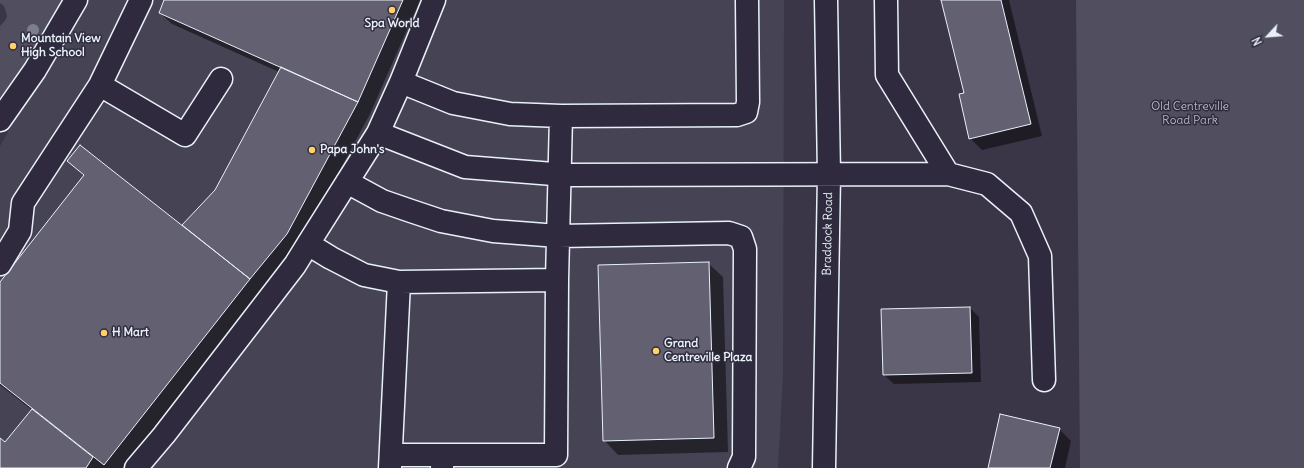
<!DOCTYPE html>
<style>
body{margin:0}
#map{position:relative;width:1304px;height:468px;overflow:hidden;background:#3a3648;font-family:Delius,sans-serif}
canvas{display:block}
.north{position:absolute;left:1248px;top:16px;width:40px;height:40px;-webkit-text-stroke:3px #2f2a3d;paint-order:stroke;rotate:244deg;font-size:11px;font-weight:700;line-height:16px;text-align:center;color:#e8f1f8}
.north::after{content:'';display:block;margin:auto;width:14px;height:18px;background:#e8f1f8;clip-path:polygon(50% 0,100% 100%,50% 72%,0 100%)}
</style>
<div id="map">
<canvas width="1304" height="468"></canvas>
<div class="north">N</div>
</div>
<script>
const context = document.querySelector('canvas').getContext('2d');
context.lineJoin = 'round';
function fill(path, color) { context.fillStyle = color; context.fill(path, 'evenodd'); }
const shape = rows => new Path2D(rows.map(r => 'M' + r).join(''));
function strokePath(path, color, width, dash) { context.strokeStyle = color; context.lineWidth = width; context.lineCap = dash ? 'butt' : 'round'; context.setLineDash(dash || []); context.stroke(path); }
function write(font, color, halo, rows, align = 'center') {
  context.font = font + ' Delius,sans-serif'; context.lineWidth = 3; context.setLineDash([]); context.textBaseline = 'middle'; context.strokeStyle = halo; context.fillStyle = color; for (const [text, x, y, turn = 0] of rows) {
    context.save(); context.translate(x, y); context.rotate((+turn || 0) * Math.PI / 180); context.textAlign = isNaN(turn) ? turn : align; if (halo) context.strokeText(text, 0, 0); context.fillText(text, 0, 0); context.restore();
  }
}
fill(shape([
 [83,0,784,0,783,376,778,468,0,468,0,146]
]), '#464354');
fill(shape([
 [0,0,64,0,43,35,26,60,0,104,0,26,4,22,7,17,6,12,4,6,0,3],
 [1076,0,1304,0,1304,468,1080,468]
]), '#504e5f');
fill(shape([
 [165,0,420,0,370,114,299,246,262,291,122,468,0,468,0,439,5,443,32,410,0,385,0,284,85,176,68,161,182,227,216,191,279,72,172,24,160,13],
 [942,0,1009,0,1042,136,982,150,970,138,965,94],
 [708,263,723,277,728,452,618,455,604,440],
 [970,308,979,317,981,382,894,384,884,375],
 [1059,429,1071,441,1065,468,989,468]
]), '#0007');
const building = shape([
 [164,0,403,0,358,102,159,13,164,0],
 [941,0,1001,0,1031,124,969,139,959,94,964,93,941,0],
 [281,67,358,102,287,234,250,279,182,225,215,190,281,67],
 [80,145,250,279,104,465,0,383,0,282,84,175,67,161,80,145],
 [709,262,714,438,603,441,598,265,709,262],
 [970,307,972,373,883,375,881,309,970,307],
 [32,409,93,457,86,468,0,468,0,438,5,442,32,409],
 [1000,414,1060,428,1050,468,988,468,1000,414]
]);
fill(building, '#636171');
strokePath(building, '#e8f1f8', 1);
const minor = shape([
 [401,82,453,103,510,114,561,116,737,115,746,112,748,102,747,0],
 [100,85,185,135,221,79],
 [0,120,35,70,76,0],
 [378,133,465,167,566,175,948,174,887,75,886,0],
 [948,174,987,184,1021,213,1040,256,1044,380],
 [347,182,382,201,411,211,441,221,493,231,558,236,729,233,741,237,745,249,744,457,739,468],
 [308,244,331,258,364,275,399,282,390,468],
 [0,264,20,231,23,203,100,85,141,0],
 [557,280,561,116],
 [399,282,557,280,556,455,443,455,442,468],
 [391,455,443,455],
 [136,468,164,435,198,391,295,265,308,244,378,133,401,82,434,0],
 [824,468,829,174,826,0]
]);
strokePath(minor, '#e8f1f8', 25);
strokePath(minor, '#2f2a3d', 22);
context.fillStyle = '#7d7e8b';
for (const [x, y] of [
 [33,30]
]) { context.beginPath(); context.arc(x, y, 6, 0, 2 * Math.PI); context.fill(); }
for (const [x, y, r, color] of [
 [392,10,4,"#ffd166"],
 [13,46,4,"#ffd166"],
 [312,150,4,"#ffd166"],
 [104,333,4,"#ffd166"],
 [656,351,4,"#ffd166"]
]) { const dot = new Path2D(); dot.arc(x, y, r, 0, 2 * Math.PI); context.fillStyle = color; context.fill(dot); strokePath(dot, '#2f2a3d', 1.5); }
write('bold 12px', '#e8f1f8', '#2f2a3d', [
 ["Spa World",392,24,"center"],
 ["Mountain View",21,39],
 ["High School",21,53],
 ["Papa John's",320,150],
 ["H Mart",112,333],
 ["Grand",664,344],
 ["Centreville Plaza",664,358]
], 'left');
write('12px', '#b3b8c2', '#2f2a3d', [
 ["Old Centreville",1190,107],
 ["Road Park",1190,121]
]);
write('12px', '#e8f1f8', '#2f2a3d', [
 ["Braddock Road",828,234,-89]
]);
</script>
